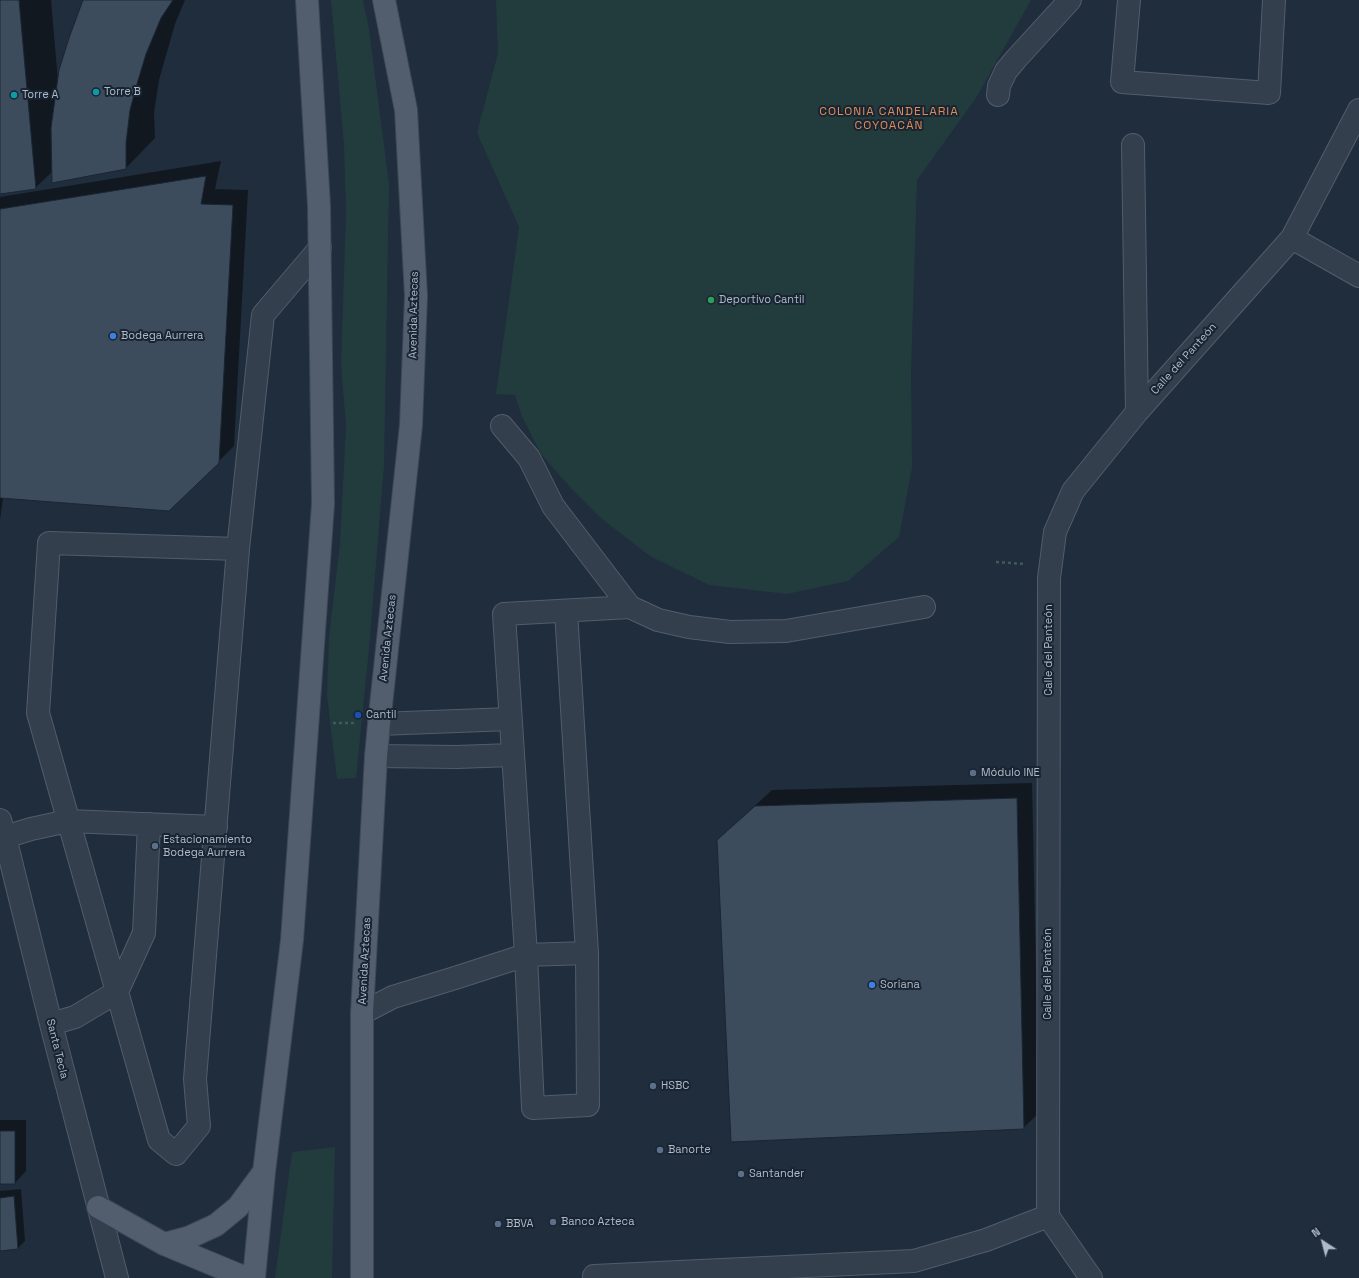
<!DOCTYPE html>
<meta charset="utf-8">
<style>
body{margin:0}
#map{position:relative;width:1359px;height:1278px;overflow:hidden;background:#202d3d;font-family:"Space Grotesk",sans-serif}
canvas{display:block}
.north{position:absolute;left:1303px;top:1222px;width:40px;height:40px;-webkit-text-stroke:3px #192432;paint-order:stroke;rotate:324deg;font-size:11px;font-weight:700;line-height:16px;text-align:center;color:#afbac9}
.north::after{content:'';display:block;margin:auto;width:14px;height:18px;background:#afbac9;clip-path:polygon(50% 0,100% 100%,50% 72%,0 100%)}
</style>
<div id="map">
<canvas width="1359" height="1278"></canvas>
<div class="north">N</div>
</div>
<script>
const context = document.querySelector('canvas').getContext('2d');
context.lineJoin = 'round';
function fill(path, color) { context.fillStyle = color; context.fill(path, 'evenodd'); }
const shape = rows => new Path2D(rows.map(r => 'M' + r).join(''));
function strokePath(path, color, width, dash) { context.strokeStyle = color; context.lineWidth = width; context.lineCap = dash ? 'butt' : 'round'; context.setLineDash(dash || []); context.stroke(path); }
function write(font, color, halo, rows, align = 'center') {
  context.font = font + ' "Space Grotesk",sans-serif'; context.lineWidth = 4; context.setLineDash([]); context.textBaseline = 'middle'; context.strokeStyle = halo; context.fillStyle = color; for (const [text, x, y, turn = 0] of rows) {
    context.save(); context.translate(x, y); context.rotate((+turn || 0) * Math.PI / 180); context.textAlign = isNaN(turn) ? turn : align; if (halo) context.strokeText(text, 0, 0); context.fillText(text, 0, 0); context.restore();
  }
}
fill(shape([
 [331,0,363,0,369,29,389,184,384,466,369,648,356,778,337,779,327,696,329,637,340,543,346,426,341,365,346,213,344,144],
 [496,0,1031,0,976,98,917,180,911,372,912,468,899,537,848,581,787,594,709,585,650,556,602,519,570,487,541,454,521,414,515,395,496,394,519,227,477,133,498,53],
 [335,1147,332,1278,275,1278,292,1152]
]), '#223c3e');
fill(shape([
 [0,0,51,0,58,81,84,0,185,0,175,24,159,80,154,113,155,138,126,168,53,171,35,188,0,193],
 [221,161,215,189,248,190,234,446,218,462,3,498,0,520,0,197],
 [1032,783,1039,1113,1023,1128,734,825,772,790],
 [0,1120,26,1120,26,1171,15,1183,0,1183],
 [21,1189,25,1241,18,1248,0,1250,0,1191]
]), '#0007');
const building = shape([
 [0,0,19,0,36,189,0,194,0,0],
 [83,0,173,0,161,18,146,54,137,84,130,110,126,143,126,169,52,183,51,128,59,70,69,38,83,0],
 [206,176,201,204,233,205,219,463,169,511,0,498,0,209,206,176],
 [1017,798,1024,1129,731,1142,717,840,755,806,1017,798],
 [0,1131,15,1131,15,1184,0,1184,0,1131],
 [14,1196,18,1249,0,1251,0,1198,14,1196]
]);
fill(building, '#3c4c5d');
strokePath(building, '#1b2634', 1);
const minor = shape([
 [1129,0,1122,82,1269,93,1274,0],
 [998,95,999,86,1006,71,1016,59,1070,0],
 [1133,145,1137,412],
 [1292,238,1359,276],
 [502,426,529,458,553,506,630,607],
 [238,549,49,543,38,713,159,1140,176,1154,199,1126,195,1079,238,549,263,315,320,248],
 [566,611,587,953,588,1105,533,1108,526,955,504,614,630,607,658,620,689,627,730,632,786,631,924,607],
 [379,724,510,719],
 [376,756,457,757,512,755],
 [0,820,5,837,51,1024,117,1278],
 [5,837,31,829,68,821,216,827],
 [362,1013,393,997,455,978,526,955,587,953],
 [51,1024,75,1017,117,992,144,933,149,824],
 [594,1276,914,1261,986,1240,1048,1216],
 [1091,1278,1048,1216,1049,578,1055,532,1073,491,1137,412,1292,238,1359,110]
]);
const major = shape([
 [98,1207,164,1244,246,1278],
 [164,1244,190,1237,216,1225,238,1207,263,1173],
 [254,1278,264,1172,292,940,323,504,319,206,307,0],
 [362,1278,362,1013,376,756,379,724,411,425,416,296,406,110,384,0]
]);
strokePath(minor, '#525d6b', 24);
strokePath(major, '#3d4856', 24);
strokePath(shape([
 [996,562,1025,564],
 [333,723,354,723]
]), '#40595b', 2.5, [3, 3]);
strokePath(minor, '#343f4d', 22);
strokePath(major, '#525e6d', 22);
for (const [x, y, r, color] of [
 [96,92,4,"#0f9aa8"],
 [14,95,4,"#0f9aa8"],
 [711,300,4,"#2e9e5b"],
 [113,336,4,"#3f7fe0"],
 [358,715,4,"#1a4fb4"],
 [973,773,4,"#5c6f8a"],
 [155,846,4,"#5c6f8a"],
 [872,985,4,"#3f7fe0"],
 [653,1086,4,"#5c6f8a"],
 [660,1150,4,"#5c6f8a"],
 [741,1174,4,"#5c6f8a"],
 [553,1222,4,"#5c6f8a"],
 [498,1224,4,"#5c6f8a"]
]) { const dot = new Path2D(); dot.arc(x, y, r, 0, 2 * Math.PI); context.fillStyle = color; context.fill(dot); strokePath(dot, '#192432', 1.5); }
write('11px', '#afbac9', '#192432', [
 ["Torre B",104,92],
 ["Torre A",22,95],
 ["Deportivo Cantil",719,300],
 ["Bodega Aurrera",121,336],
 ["Cantil",366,715],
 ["Módulo INE",981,773],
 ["Estacionamiento",163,840],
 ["Bodega Aurrera",163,853],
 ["Soriana",880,985],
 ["HSBC",661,1086],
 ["Banorte",668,1150],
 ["Santander",749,1174],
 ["Banco Azteca",561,1222],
 ["BBVA",506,1224]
], 'left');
write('11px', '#afbac9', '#192432', [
 ["Avenida Aztecas",414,315,-89],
 ["Calle del Panteón",1184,359,-48],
 ["Avenida Aztecas",388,638,-84],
 ["Calle del Panteón",1049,650,-90],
 ["Avenida Aztecas",365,961,-87],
 ["Calle del Panteón",1048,974,-90],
 ["Santa Tecla",57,1049,76]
]);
context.letterSpacing = '1px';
write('12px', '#de8c55', '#192432', [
 ["COLONIA CANDELARIA",889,112],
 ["COYOACÁN",889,126]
]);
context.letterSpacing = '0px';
</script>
